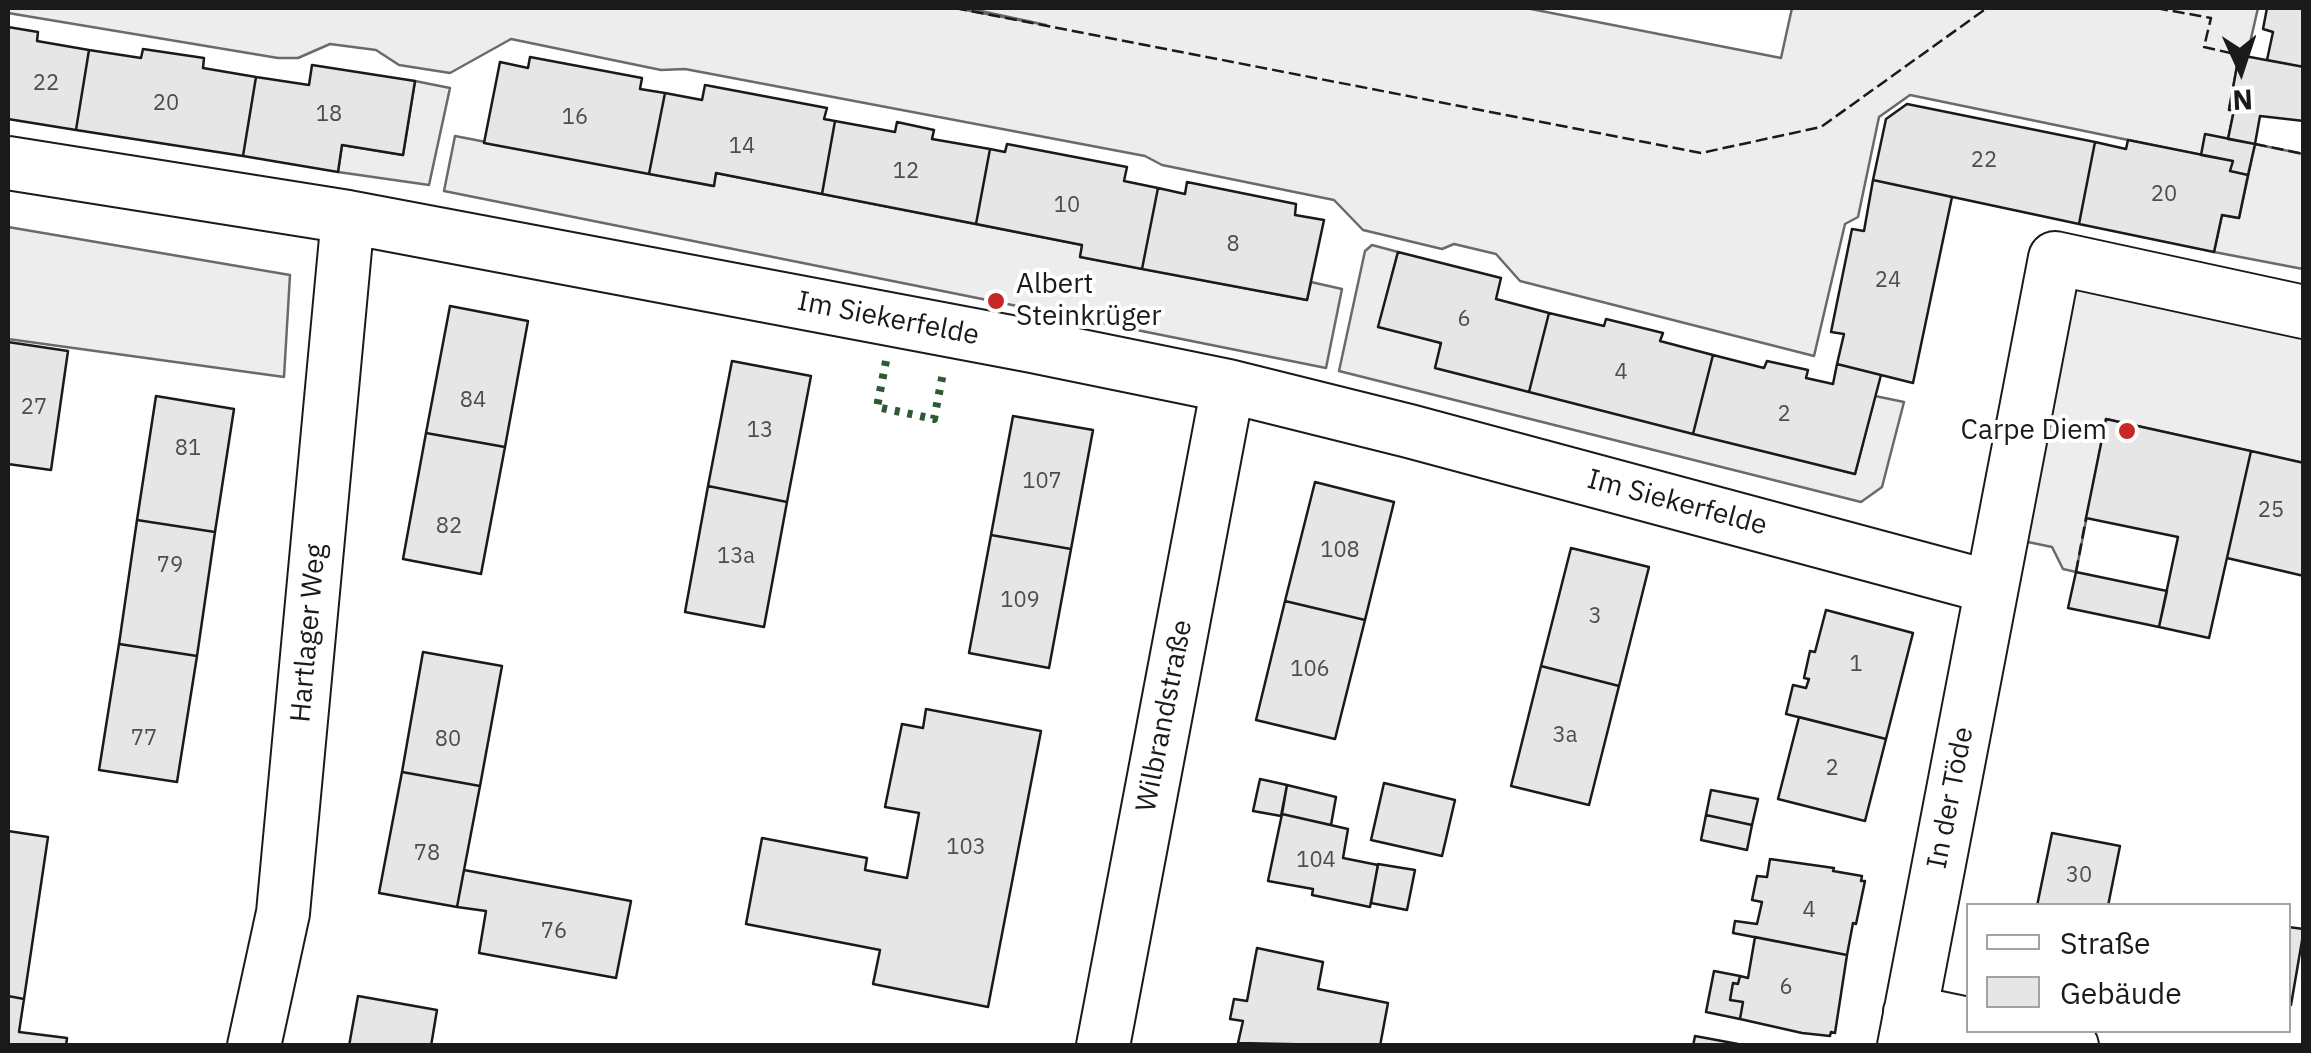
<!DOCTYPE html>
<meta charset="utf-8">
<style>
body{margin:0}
#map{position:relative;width:2311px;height:1053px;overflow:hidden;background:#fff;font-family:"IBM Plex Sans",sans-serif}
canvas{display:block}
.frame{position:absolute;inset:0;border:10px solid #1a1a1a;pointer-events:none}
.legend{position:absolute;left:1966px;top:903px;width:325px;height:130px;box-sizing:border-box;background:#fff;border:2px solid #a3a3a3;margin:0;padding:12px 18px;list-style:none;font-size:30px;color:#1a1a1a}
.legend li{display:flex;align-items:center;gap:20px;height:50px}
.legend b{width:50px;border:2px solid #a3a3a3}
.north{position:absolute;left:2191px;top:20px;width:100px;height:100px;-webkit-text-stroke:8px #fff;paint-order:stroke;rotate:177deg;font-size:28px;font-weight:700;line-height:40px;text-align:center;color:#1a1a1a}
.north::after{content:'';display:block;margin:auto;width:35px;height:45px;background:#1a1a1a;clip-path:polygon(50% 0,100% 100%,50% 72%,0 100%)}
</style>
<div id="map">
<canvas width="2311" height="1053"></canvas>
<div class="frame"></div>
<ul class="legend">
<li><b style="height:12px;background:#fff"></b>Straße</li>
<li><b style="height:28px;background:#e6e6e6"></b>Gebäude</li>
</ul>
<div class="north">N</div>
</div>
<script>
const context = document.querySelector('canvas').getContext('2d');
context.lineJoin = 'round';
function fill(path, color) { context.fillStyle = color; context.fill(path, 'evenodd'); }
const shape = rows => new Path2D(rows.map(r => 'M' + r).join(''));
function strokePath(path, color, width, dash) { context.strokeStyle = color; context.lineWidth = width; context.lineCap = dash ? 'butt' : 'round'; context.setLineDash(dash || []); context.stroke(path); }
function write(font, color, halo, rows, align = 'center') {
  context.font = font + ' "IBM Plex Sans",sans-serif'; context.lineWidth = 8; context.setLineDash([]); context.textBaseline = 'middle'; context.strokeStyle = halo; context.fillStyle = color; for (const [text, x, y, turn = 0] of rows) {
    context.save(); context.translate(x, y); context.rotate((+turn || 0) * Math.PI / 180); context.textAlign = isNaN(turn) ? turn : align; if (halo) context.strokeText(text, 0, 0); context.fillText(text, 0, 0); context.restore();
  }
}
const built = shape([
 [8,8,955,8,1046,25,967,8,1526,8,1781,58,1792,8,2258,8,2247,56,2239,55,2229,109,2234,110,2228,139,2201,155,1910,95,1879,117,1858,217,1845,224,1814,356,1520,281,1496,254,1454,244,1442,249,1363,230,1334,200,1162,165,1145,156,685,69,661,70,511,39,450,73,399,65,376,50,330,44,298,58,278,58,8,13,8,8],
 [415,81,450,88,429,185,338,172,342,145,403,155,415,81],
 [455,136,713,186,716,173,1082,245,1081,257,1307,300,1311,282,1342,289,1326,368,444,191,455,136],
 [2255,144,2303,154,2303,269,2214,252,2222,215,2239,218,2255,144],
 [8,227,290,275,284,377,8,339,8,227],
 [1372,245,1398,252,1379,326,1441,343,1436,368,1855,474,1875,396,1904,402,1882,487,1861,502,1339,371,1365,251,1372,245],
 [2075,283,2303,331,2303,463,2106,419,2076,572,2063,569,2052,547,2023,541,2075,283]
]);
fill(built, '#ededed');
strokePath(built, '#6a6a6a', 2.5);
const building = shape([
 [2267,8,2304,8,2304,67,2267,60,2273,32,2263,29,2267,8],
 [8,27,38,32,37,41,89,50,76,130,8,119,8,27],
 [143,49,204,58,203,68,256,77,243,156,76,130,89,50,141,58,143,49],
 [2239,55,2304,67,2304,121,2260,116,2255,144,2228,139,2234,110,2229,110,2239,55],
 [530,57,642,78,640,89,665,93,649,174,484,143,500,62,528,68,530,57],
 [312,65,415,81,403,155,342,145,338,172,243,156,256,77,309,85,312,65],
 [705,85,827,108,824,119,835,121,822,194,716,173,714,186,649,174,665,93,702,100,705,85],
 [1907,104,2095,142,2079,224,1873,180,1886,119,1907,104],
 [835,121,895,132,897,122,934,130,932,139,990,149,976,224,822,194,835,121],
 [2205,134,2255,144,2248,175,2230,171,2233,161,2201,155,2205,134],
 [2128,140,2233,161,2230,171,2248,175,2239,218,2222,215,2214,252,2079,224,2095,142,2126,149,2128,140],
 [1007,144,1127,167,1124,181,1158,188,1142,269,1080,257,1082,245,976,224,990,149,1005,152,1007,144],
 [1873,180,1952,197,1913,383,1837,364,1844,334,1831,332,1852,229,1864,231,1873,180],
 [1187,182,1296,204,1295,215,1324,220,1307,300,1142,269,1158,188,1185,194,1187,182],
 [1398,252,1501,278,1496,299,1549,313,1529,392,1435,368,1441,343,1378,327,1398,252],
 [450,306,528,321,505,447,426,433,450,306],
 [1549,313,1604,326,1606,319,1663,333,1660,341,1713,355,1693,434,1529,392,1549,313],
 [8,342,68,351,51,470,8,464,8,342],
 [1713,355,1764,368,1767,361,1808,370,1806,378,1833,384,1837,364,1881,375,1855,474,1693,434,1713,355],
 [732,361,811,376,787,502,708,486,732,361],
 [156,396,234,409,215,532,137,520,156,396],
 [1013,416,1093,430,1071,549,991,535,1013,416],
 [2106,419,2251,451,2209,638,2159,627,2178,537,2086,518,2106,419],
 [426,433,505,447,481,574,403,559,426,433],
 [2251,451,2304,463,2304,576,2227,558,2251,451],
 [1315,482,1394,502,1365,620,1285,601,1315,482],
 [708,486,787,502,764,627,685,612,708,486],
 [137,520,215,532,197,656,119,644,137,520],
 [991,535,1071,549,1049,668,969,653,991,535],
 [1571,548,1649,567,1619,686,1541,666,1571,548],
 [2076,572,2167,591,2159,627,2068,608,2076,572],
 [1285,601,1365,620,1335,739,1256,720,1285,601],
 [1826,610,1913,633,1886,739,1786,714,1793,685,1806,688,1809,679,1804,678,1810,651,1815,652,1826,610],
 [119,644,197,656,177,782,99,770,119,644],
 [423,652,502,666,480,786,402,772,423,652],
 [1541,666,1619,686,1589,805,1511,786,1541,666],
 [926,709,1041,731,988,1007,873,984,880,950,746,924,762,838,867,858,865,870,907,878,919,813,885,807,902,724,923,728,926,709],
 [1799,717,1886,739,1865,821,1778,799,1799,717],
 [402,772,480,786,457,907,379,893,402,772],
 [1260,779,1287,785,1281,816,1253,811,1260,779],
 [1384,783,1455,800,1442,856,1371,840,1384,783],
 [1287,785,1336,797,1331,825,1282,814,1287,785],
 [1711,790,1758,799,1752,825,1706,815,1711,790],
 [1282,814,1348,829,1343,858,1378,865,1370,907,1312,895,1313,889,1268,881,1282,814],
 [1706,815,1752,825,1747,850,1701,840,1706,815],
 [8,831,48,837,24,999,8,996,8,831],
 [2052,833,2120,846,2108,906,2037,906,2052,833],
 [1770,859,1834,868,1833,871,1862,876,1861,881,1865,881,1856,924,1853,923,1847,955,1733,933,1735,921,1757,924,1762,902,1752,900,1757,876,1767,877,1770,859],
 [1378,864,1415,870,1407,910,1371,903,1378,864],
 [464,870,631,901,616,978,479,953,486,911,457,907,464,870],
 [2288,927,2304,929,2291,1005,2288,1005,2288,927],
 [1755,937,1847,955,1835,1033,1831,1032,1830,1036,1802,1033,1740,1019,1743,1002,1730,1000,1733,983,1738,984,1740,976,1748,978,1755,937],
 [1257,948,1323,962,1318,989,1388,1003,1380,1046,1238,1043,1243,1021,1230,1019,1234,999,1247,1001,1257,948],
 [1714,971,1740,976,1738,984,1733,983,1730,1000,1743,1002,1740,1019,1706,1012,1714,971],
 [8,996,24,999,19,1032,67,1038,66,1046,8,1046,8,996],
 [358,996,437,1010,431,1046,349,1046,358,996],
 [1695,1036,1738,1044,1738,1046,1693,1046,1695,1036]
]);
fill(building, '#e6e6e6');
strokePath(building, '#1a1a1a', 2.5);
const minor = shape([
 [8,163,348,217,1032,346,1228,386,1409,431,1990,587],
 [1910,1012,1968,1024],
 [2000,1030,2072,1046],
 [254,1046,283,913,348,217],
 [1103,1046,1228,386],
 [1904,1046,2055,258,2304,312]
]);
strokePath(minor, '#1a1a1a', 56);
strokePath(minor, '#fff', 52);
strokePath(shape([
 [886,361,877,407,934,419,943,373]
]), '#2b5a34', 8, [5, 8]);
strokePath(shape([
 [955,8,1701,153,1821,127,1987,8],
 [2156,8,2211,18,2204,47,2239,55],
 [2255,144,2304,154],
 [2076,572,2086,518]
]), '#1a1a1a', 2.5, [12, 5]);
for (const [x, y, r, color] of [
 [996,301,10,"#c62828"],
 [2127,431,10,"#c62828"]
]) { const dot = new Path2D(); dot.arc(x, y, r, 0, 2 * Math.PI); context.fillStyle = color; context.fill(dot); strokePath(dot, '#fff', 4); }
write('22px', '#4d4d4d', null, [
 ["22",46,84],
 ["20",166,104],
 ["18",329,115],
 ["16",575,118],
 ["14",742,147],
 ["22",1984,161],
 ["12",906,172],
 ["20",2164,195],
 ["10",1067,206],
 ["8",1233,245],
 ["24",1888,281],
 ["6",1464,320],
 ["4",1621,373],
 ["84",473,401],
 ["27",34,408],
 ["2",1784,415],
 ["13",760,431],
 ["81",188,449],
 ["107",1042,482],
 ["25",2271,511],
 ["82",449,527],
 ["108",1340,551],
 ["13a",736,557],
 ["79",170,566],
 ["109",1020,601],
 ["3",1595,617],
 ["1",1856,665],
 ["106",1310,670],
 ["3a",1565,736],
 ["77",144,739],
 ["80",448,740],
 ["2",1832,769],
 ["103",966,848],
 ["78",427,854],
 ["104",1316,861],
 ["30",2079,876],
 ["4",1809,911],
 ["76",554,932],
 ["6",1786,988]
]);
write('28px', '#1a1a1a', '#fff', [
 ["Albert",1016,285],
 ["Steinkrüger",1016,317],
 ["Carpe Diem",2107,431,"right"]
], 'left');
write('28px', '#1a1a1a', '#fff', [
 ["Im Siekerfelde",888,319,11],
 ["Im Siekerfelde",1677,503,15],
 ["Hartlager Weg",309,633,-85],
 ["Wilbrandstraße",1165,716,-79],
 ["In der Töde",1951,798,-79]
]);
</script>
